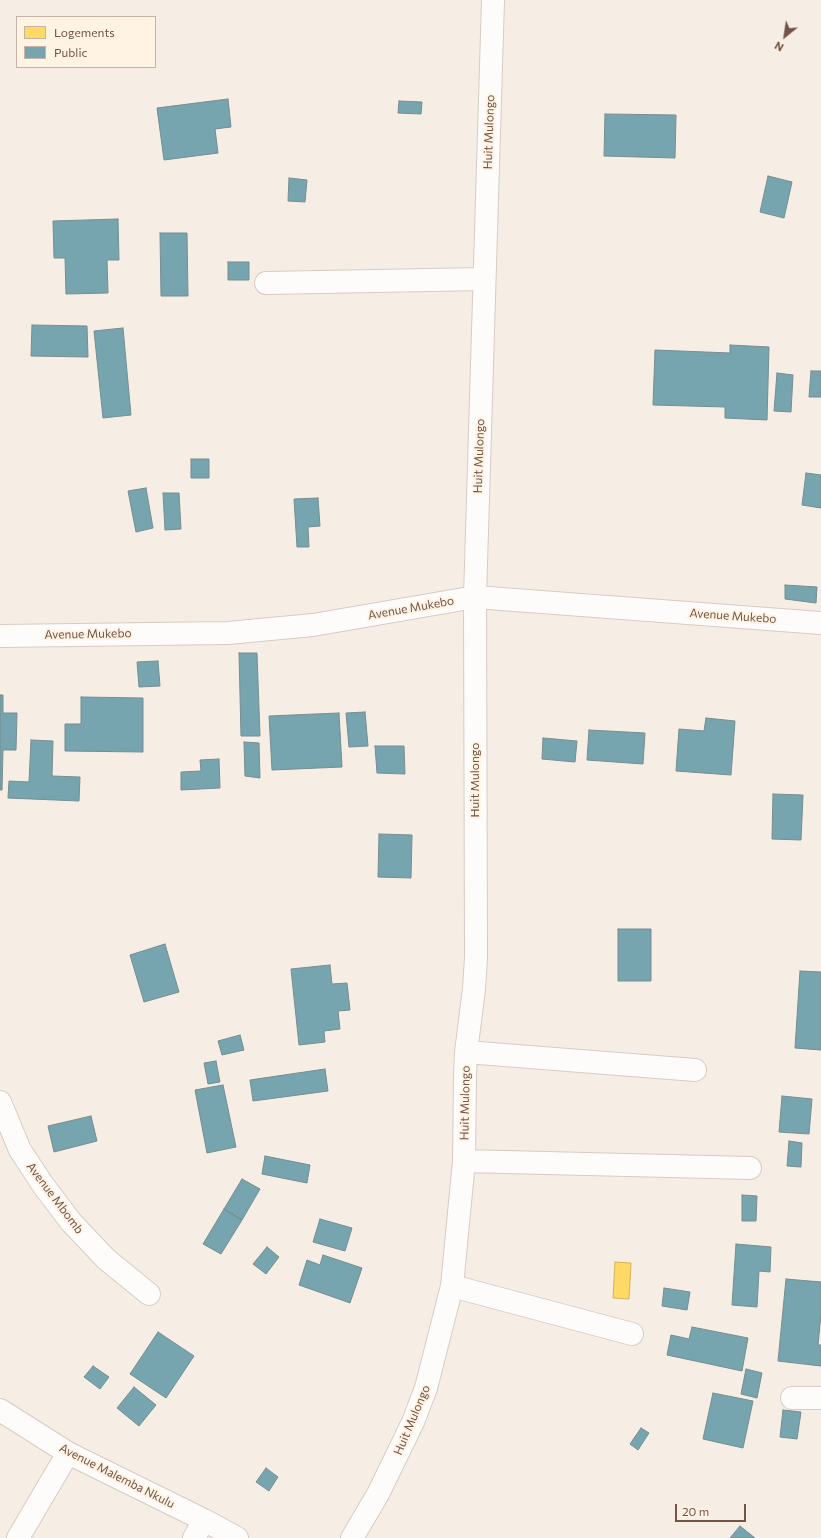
<!DOCTYPE html>
<style>
body{margin:0}
#map{position:relative;width:821px;height:1538px;overflow:hidden;background:#f6eee4;font-family:Commissioner,sans-serif}
canvas{display:block}
.legend{position:absolute;left:16px;top:16px;width:140px;height:52px;box-sizing:border-box;background:#fff3e4;border:1px solid #c7b3a5;margin:0;padding:5px 7px;list-style:none;font-size:12px;color:#735446}
.legend li{display:flex;align-items:center;gap:8px;height:20px}
.legend b{width:20px;border:1px solid #c7b3a5}
.north{position:absolute;left:765px;top:16px;width:40px;height:40px;-webkit-text-stroke:3px #fff3e4;paint-order:stroke;rotate:210deg;font-size:11px;font-weight:700;line-height:16px;text-align:center;color:#735446}
.north::after{content:'';display:block;margin:auto;width:14px;height:18px;background:#735446;clip-path:polygon(50% 0,100% 100%,50% 72%,0 100%)}
.scale{position:absolute;left:675px;top:1504px;width:71px;height:18px;box-sizing:border-box;border:2px solid #735446;border-top:0;padding-left:5px;font-size:12px;line-height:14px;white-space:nowrap;color:#735446;-webkit-text-stroke:3px #fff3e4;paint-order:stroke}
</style>
<div id="map">
<canvas width="821" height="1538"></canvas>
<ul class="legend">
<li><b style="height:11px;background:#ffd966"></b>Logements</li>
<li><b style="height:11px;background:#76a5af"></b>Public</li>
</ul>
<div class="north">N</div>
<div class="scale">20 m</div>
</div>
<script>
const context = document.querySelector('canvas').getContext('2d');
context.lineJoin = 'round';
function fill(path, color) { context.fillStyle = color; context.fill(path, 'evenodd'); }
const shape = rows => new Path2D(rows.map(r => 'M' + r).join(''));
function strokePath(path, color, width, dash) { context.strokeStyle = color; context.lineWidth = width; context.lineCap = dash ? 'butt' : 'round'; context.setLineDash(dash || []); context.stroke(path); }
function write(font, color, halo, rows, align = 'center') {
  context.font = font + ' Commissioner,sans-serif'; context.lineWidth = 4; context.setLineDash([]); context.textBaseline = 'middle'; context.strokeStyle = halo; context.fillStyle = color; for (const [text, x, y, turn = 0] of rows) {
    context.save(); context.translate(x, y); context.rotate((+turn || 0) * Math.PI / 180); context.textAlign = isNaN(turn) ? turn : align; if (halo) context.strokeText(text, 0, 0); context.fillText(text, 0, 0); context.restore();
  }
}
const homes = shape([
 [615,1262,631,1263,629,1299,613,1298,615,1262]
]);
fill(homes, '#ffd966');
strokePath(homes, '#d5b15c', 1);
const public = shape([
 [228,99,231,127,215,129,218,153,164,160,157,108,228,99],
 [399,101,422,102,421,114,398,113,399,101],
 [605,114,676,115,675,158,604,156,605,114],
 [768,176,792,182,784,218,760,212,768,176],
 [289,178,307,180,305,202,288,201,289,178],
 [118,219,119,260,107,260,108,293,66,294,65,258,54,258,53,221,118,219],
 [160,233,187,233,188,296,161,296,160,233],
 [228,262,249,262,249,280,228,280,228,262],
 [32,325,87,326,88,357,31,356,32,325],
 [123,328,131,415,103,418,94,331,123,328],
 [730,345,769,347,767,420,725,418,725,407,653,405,655,350,730,353,730,345],
 [811,371,821,371,821,397,809,397,811,371],
 [777,373,793,375,791,412,774,411,777,373],
 [191,459,209,459,209,478,191,478,191,459],
 [806,473,821,475,821,508,802,505,806,473],
 [146,488,153,528,136,532,128,491,146,488],
 [163,493,179,493,181,529,165,530,163,493],
 [318,498,320,526,308,527,309,547,297,547,294,499,318,498],
 [785,585,817,587,816,603,785,599,785,585],
 [239,653,257,653,260,736,241,736,239,653],
 [158,661,160,686,139,687,137,662,158,661],
 [0,695,3,695,3,713,17,713,16,750,3,750,2,790,0,790,0,695],
 [81,697,143,698,143,752,65,751,65,724,81,724,81,697],
 [365,712,368,746,349,747,346,713,365,712],
 [339,713,342,767,272,770,269,716,339,713],
 [706,718,735,721,731,775,676,771,679,729,704,731,706,718],
 [589,730,645,733,643,764,587,760,589,730],
 [543,738,577,741,575,762,542,759,543,738],
 [31,740,53,741,52,776,80,777,79,801,8,798,9,781,29,782,31,740],
 [244,742,259,743,260,778,245,776,244,742],
 [375,746,404,746,405,774,377,773,375,746],
 [219,759,220,788,181,790,181,772,201,771,200,760,219,759],
 [773,794,803,795,801,840,772,839,773,794],
 [379,834,412,835,411,878,378,877,379,834],
 [618,929,651,929,651,981,618,981,618,929],
 [165,944,179,992,144,1002,130,955,165,944],
 [330,965,332,984,347,983,350,1010,338,1011,340,1029,324,1031,325,1042,299,1045,291,969,330,965],
 [800,971,821,972,821,1050,795,1048,800,971],
 [240,1035,244,1050,222,1055,218,1041,240,1035],
 [216,1061,220,1082,208,1084,204,1063,216,1061],
 [325,1069,328,1091,253,1101,250,1080,325,1069],
 [223,1085,236,1147,207,1153,195,1090,223,1085],
 [782,1096,812,1099,809,1134,779,1132,782,1096],
 [91,1116,97,1141,54,1152,48,1126,91,1116],
 [789,1141,802,1143,801,1167,787,1166,789,1141],
 [265,1156,310,1165,307,1183,262,1174,265,1156],
 [242,1179,260,1189,242,1220,224,1209,242,1179],
 [742,1195,757,1196,756,1221,742,1221,742,1195],
 [224,1209,242,1220,221,1254,203,1244,224,1209],
 [320,1219,352,1228,345,1251,313,1242,320,1219],
 [736,1244,771,1247,770,1272,759,1271,757,1307,732,1305,736,1244],
 [267,1247,279,1257,266,1274,253,1264,267,1247],
 [323,1255,362,1268,350,1303,299,1285,307,1260,320,1265,323,1255],
 [786,1279,821,1282,821,1314,818,1345,821,1345,821,1366,778,1361,786,1279],
 [664,1288,690,1292,687,1310,662,1306,664,1288],
 [692,1327,748,1338,742,1371,667,1355,671,1335,689,1339,692,1327],
 [158,1332,194,1356,166,1398,130,1374,158,1332],
 [93,1366,109,1377,100,1389,84,1377,93,1366],
 [746,1369,762,1373,757,1398,741,1394,746,1369],
 [134,1387,156,1405,139,1426,117,1408,134,1387],
 [713,1393,753,1401,743,1448,703,1439,713,1393],
 [783,1410,801,1412,797,1439,780,1437,783,1410],
 [641,1428,649,1433,638,1450,630,1444,641,1428],
 [266,1468,278,1477,269,1491,256,1482,266,1468],
 [740,1526,755,1538,730,1538,740,1526]
]);
fill(public, '#76a5af');
strokePath(public, '#758d90', 1);
const street = shape([
 [266,283,484,279],
 [0,636,228,633,313,625,475,597,821,623],
 [466,1052,695,1070],
 [0,1102,20,1150,43,1185,71,1222,106,1259,149,1294],
 [464,1161,750,1168],
 [452,1286,632,1334],
 [792,1398,821,1398],
 [0,1410,68,1453,204,1520,237,1538],
 [18,1538,68,1453],
 [194,1538,204,1520],
 [352,1538,378,1494,413,1422,426,1388,452,1286,464,1161,465,1077,466,1052,474,989,476,957,475,597,493,0]
]);
strokePath(street, '#d7cbc3', 24);
strokePath(street, '#fefcfb', 22);
write('12px', '#735446', '#fff3e4', [
 ["Huit Mulongo",489,132,-88],
 ["Huit Mulongo",479,456,-88],
 ["Avenue Mukebo",411,608,-10],
 ["Avenue Mukebo",733,616,4],
 ["Avenue Mukebo",88,634,-1],
 ["Huit Mulongo",475,780,-90],
 ["Huit Mulongo",465,1103,-89],
 ["Avenue Mbomb",55,1198,53],
 ["Huit Mulongo",412,1420,-67],
 ["Avenue Malemba Nkulu",117,1476,27]
]);
</script>
